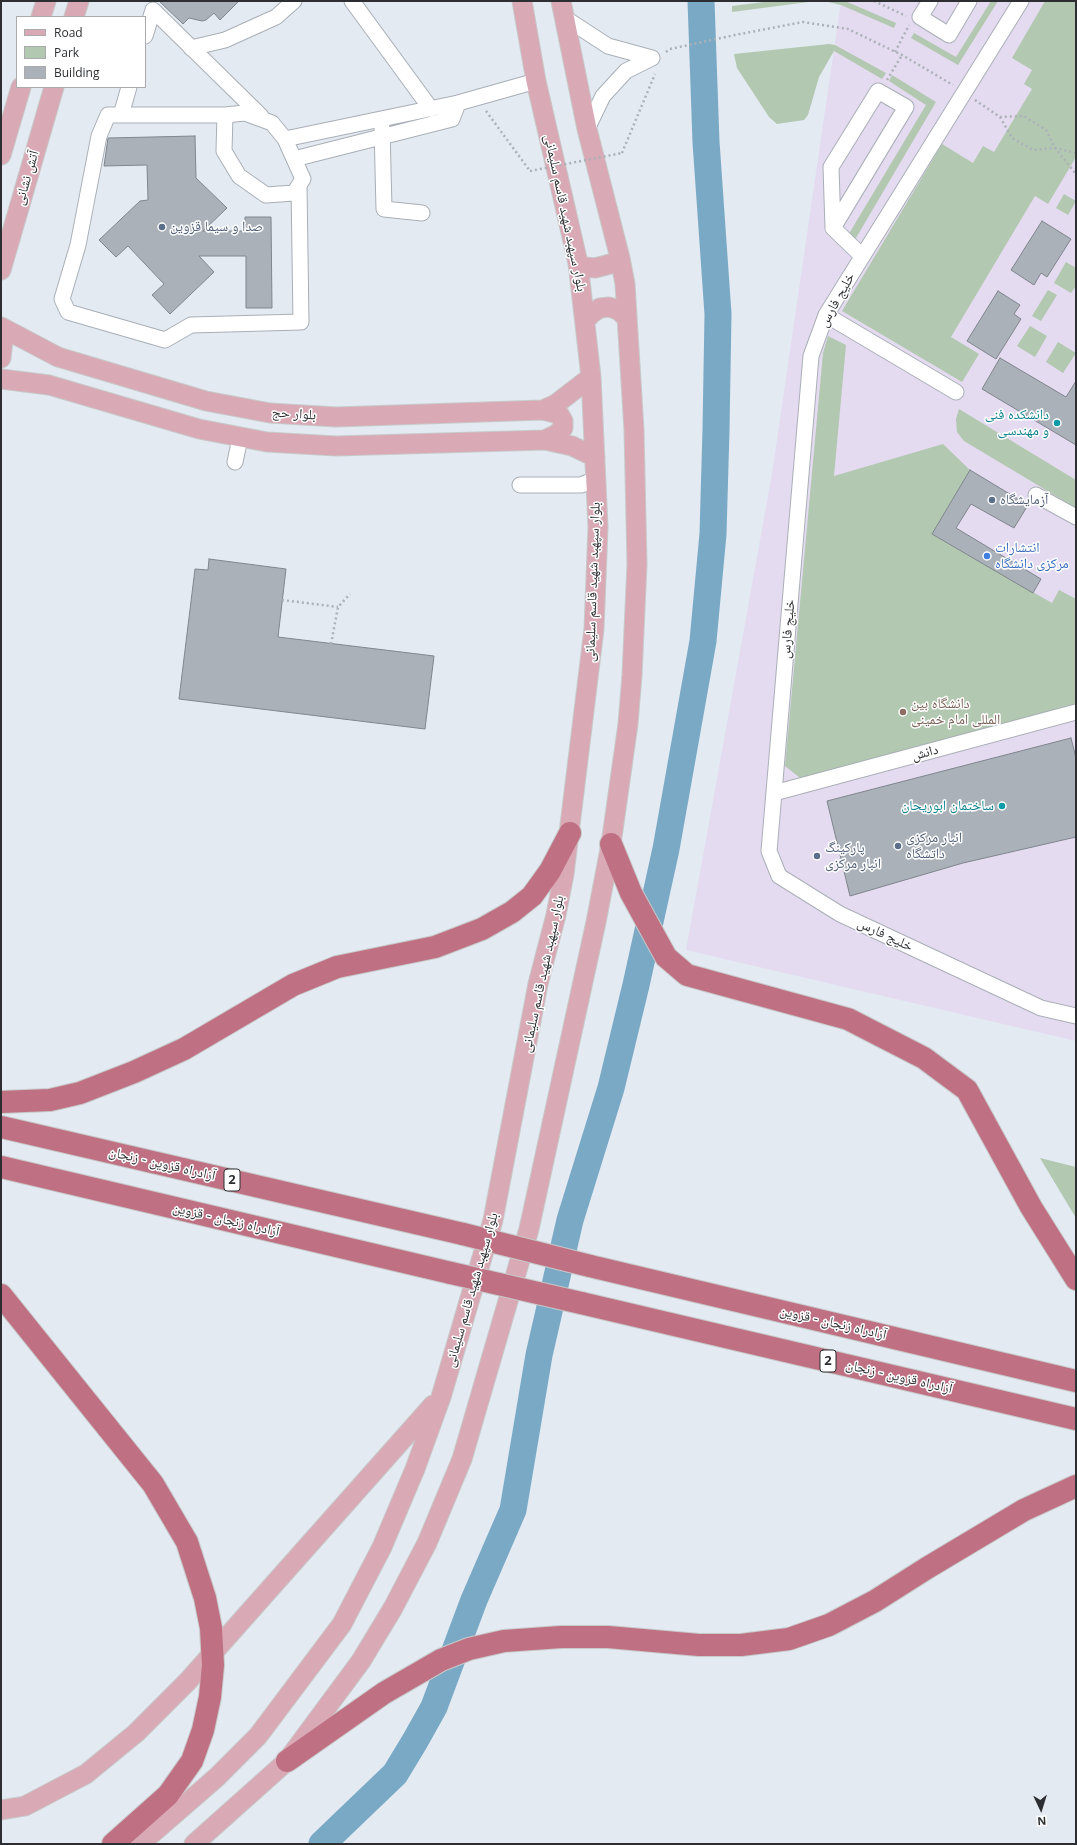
<!DOCTYPE html>
<meta charset="utf-8">
<style>
body{margin:0}
#map{position:relative;width:1077px;height:1845px;overflow:hidden;background:#e3eaf2;font-family:"Open Sans",sans-serif}
canvas{display:block}
.frame{position:absolute;inset:0;border:2px solid #2c2e31;pointer-events:none}
.legend{position:absolute;left:16px;top:16px;width:130px;height:72px;box-sizing:border-box;background:#fff;border:1px solid #ababad;margin:0;padding:5px 7px;list-style:none;font-size:12px;color:#2c2e31}
.legend li{display:flex;align-items:center;gap:8px;height:20px}
.legend b{width:20px;border:1px solid #ababad}
.north{position:absolute;left:1021px;top:1789px;width:40px;height:40px;-webkit-text-stroke:3px #fff;paint-order:stroke;rotate:176deg;font-size:11px;font-weight:700;line-height:16px;text-align:center;color:#2c2e31}
.north::after{content:'';display:block;margin:auto;width:14px;height:18px;background:#2c2e31;clip-path:polygon(50% 0,100% 100%,50% 72%,0 100%)}
</style>
<div id="map">
<canvas width="1077" height="1845"></canvas>
<div class="frame"></div>
<ul class="legend">
<li><b style="height:5px;background:#d9a9b5"></b>Road</li>
<li><b style="height:11px;background:#b2c8b0"></b>Park</li>
<li><b style="height:11px;background:#aab1b8"></b>Building</li>
</ul>
<div class="north">N</div>
</div>
<script>
const context = document.querySelector('canvas').getContext('2d');
context.lineJoin = 'round';
function fill(path, color) { context.fillStyle = color; context.fill(path, 'evenodd'); }
const shape = rows => new Path2D(rows.map(r => 'M' + r).join(''));
function strokePath(path, color, width, dash) { context.strokeStyle = color; context.lineWidth = width; context.lineCap = dash ? 'butt' : 'round'; context.setLineDash(dash || []); context.stroke(path); }
function write(font, color, halo, rows, align = 'center') {
  context.font = font + ' "Open Sans","Noto Naskh Arabic",sans-serif'; context.lineWidth = 3; context.setLineDash([]); context.textBaseline = 'middle'; context.strokeStyle = halo; context.fillStyle = color; for (const [text, x, y, turn = 0] of rows) {
    context.save(); context.translate(x, y); context.rotate((+turn || 0) * Math.PI / 180); context.textAlign = isNaN(turn) ? turn : align; if (halo) context.strokeText(text, 0, 0); context.fillText(text, 0, 0); context.restore();
  }
}
fill(shape([
 [841,1,1076,1,1076,1041,686,950,772,474]
]), '#e4dbf0');
fill(shape([
 [772,1,816,1,732,12,732,6],
 [824,1,845,1,896,23,894,28,841,5],
 [991,1,998,1,958,65,911,38,914,33,956,57],
 [1045,1,1076,1,1076,157,1048,204,1035,196,951,337,979,354,962,382,842,311,942,144,973,163,983,146,994,152,1032,89,1024,84,1032,70,1012,58],
 [829,44,835,45,886,73,882,79,834,51,819,77,808,115,804,120,777,124,769,117,737,68,734,54],
 [892,75,936,102,853,243,847,237,926,105,889,81],
 [1064,194,1076,201,1068,215,1056,208],
 [1066,262,1076,268,1076,286,1071,293,1054,283],
 [1048,290,1057,295,1041,321,1032,316],
 [1030,326,1047,336,1035,357,1017,346],
 [828,336,846,345,834,476,943,444,970,470,932,534,1052,603,1059,590,1076,599,1076,708,804,781,785,766,823,353],
 [1058,342,1076,353,1063,373,1046,362],
 [959,409,1076,480,1076,508,964,441,957,432,956,419],
 [1040,1158,1076,1167,1076,1218]
]), '#b2c8b0');
strokePath(shape([
 [322,1844,395,1774,415,1741,434,1707,474,1600,513,1510,539,1355,570,1220,611,1088,636,985,666,849,703,641,713,534,716,430,718,314,706,142,701,1]
]), '#7aa9c6', 27);
const building = shape([
 [159,1,239,1,220,20,214,13,206,20,202,21,189,18,183,24,159,1],
 [195,136,196,178,227,208,203,231,245,231,245,217,271,217,272,308,246,308,246,256,199,256,214,272,170,314,152,295,164,284,128,246,116,257,99,240,140,201,148,200,147,165,104,166,108,138,195,136],
 [1042,221,1071,239,1047,277,1041,273,1034,285,1011,270,1042,221],
 [998,291,1020,305,1014,314,1021,319,996,359,967,341,998,291],
 [1000,358,1066,397,1076,381,1076,445,982,389,1000,358],
 [970,470,1028,505,1014,528,971,504,956,528,1041,579,1033,593,932,534,970,470],
 [209,559,286,569,278,637,434,656,425,729,179,699,195,569,208,570,209,559],
 [1071,738,1076,758,1076,837,963,863,850,896,827,801,1071,738]
]);
fill(building, '#aab1b8');
strokePath(building, '#80868d', 1);
const minor = shape([
 [352,1,431,109],
 [930,1,920,17,949,35,969,1],
 [1021,1,826,315,811,356,769,851,779,876,840,914,1041,1008,1076,1016],
 [565,18,608,46,652,58],
 [145,36,153,10,261,116],
 [191,48,225,40,276,17,294,1],
 [245,113,272,123,285,139,303,179,294,193,266,195,239,176,224,151,225,115,245,113],
 [121,115,129,87],
 [225,115,108,115,99,136,78,245,62,299,68,312,165,340,191,325,301,322,299,186],
 [382,128,384,209,422,213],
 [587,129,603,96,626,71,652,58],
 [285,139,458,103,536,81],
 [294,159,452,119,458,103],
 [833,228,831,167,878,91,906,107,833,228,862,256],
 [826,315,956,392],
 [235,462,240,438],
 [520,485,581,485,591,481,596,473],
 [1036,495,1076,517],
 [774,793,1076,712]
]);
const major = shape([
 [41,17,46,1],
 [74,17,79,1],
 [1,155,21,87],
 [578,263,585,267,595,268,614,263,620,258],
 [1,270,54,87],
 [585,321,592,313,600,308,609,307,618,310,627,318],
 [1,327,58,357,206,401,270,413,336,417,543,410,556,404,591,377],
 [1,331,3,340,1,358],
 [1,379,49,385,199,429,267,442,336,446,545,440,572,446,595,457],
 [543,410,559,414,563,421,563,428,557,434,545,440],
 [1,1810,25,1806,86,1774,136,1733,188,1681,433,1405],
 [140,1844,217,1777,258,1736,342,1624,382,1547,415,1469,441,1397,493,1220,538,984,556,915,564,874,594,629,598,527,591,377,578,263,536,81,522,1],
 [194,1844,287,1761,361,1661,393,1608,427,1543,462,1459,529,1229,596,922,611,844,628,724,632,675,637,564,634,430,625,284,620,258,587,129,561,1]
]);
const highway = shape([
 [611,844,631,893,666,957,687,975,848,1019,924,1058,967,1090,1031,1207,1076,1279],
 [1,1102,50,1100,80,1093,134,1072,184,1049,293,985,337,967,435,947,482,929,512,912,532,896,550,871,570,833],
 [1,1127,463,1234],
 [1,1167,451,1273],
 [590,1266,1076,1381],
 [1,1295,153,1484,187,1542,205,1598,211,1628,213,1665,210,1697,203,1730,192,1761,168,1795,113,1844],
 [581,1303,1076,1419],
 [287,1761,384,1693,441,1660,469,1649,504,1641,561,1637,608,1637,699,1645,741,1645,789,1639,829,1625,875,1601,927,1568,1024,1510,1076,1486]
]);
strokePath(minor, '#a9afb7', 17);
strokePath(major, '#c8c9c9', 21);
strokePath(highway, '#c8c9c9', 24);
strokePath(shape([
 [874,1,906,16],
 [666,52,670,49,735,35,803,22,848,29,902,55,953,85],
 [895,52,909,25],
 [887,80,902,55],
 [975,100,1000,117,1024,116,1046,130,1055,148,1076,153],
 [486,111,530,171],
 [1000,117,1012,138,1033,150,1055,148,1076,174],
 [622,153,655,74],
 [282,600,338,607],
 [331,644,338,607,350,594]
]), '#acb1b8', 2.5, [2, 3]);
strokePath(minor, '#fff', 15);
strokePath(major, '#d9a9b5', 19);
strokePath(highway, '#bf7083', 22);
const highwayBridge = shape([
 [463,1234,590,1266],
 [451,1273,581,1303]
]);
strokePath(highwayBridge, '#c8c9c9', 24, []);
strokePath(shape([
 [530,171,622,153]
]), '#acb1b8', 2.5, [2, 3]);
strokePath(highwayBridge, '#bf7083', 22);
for (const [x, y, r, color] of [
 [162,227,4,"#5c6f8a"],
 [1057,423,4,"#0f9aa8"],
 [992,500,4,"#5c6f8a"],
 [987,556,4,"#3f7fe0"],
 [903,712,4,"#8d6e63"],
 [1002,806,4,"#0f9aa8"],
 [898,846,4,"#5c6f8a"],
 [817,856,4,"#5c6f8a"]
]) { const dot = new Path2D(); dot.arc(x, y, r, 0, 2 * Math.PI); context.fillStyle = color; context.fill(dot); strokePath(dot, '#fff', 1.5); }
for (const [x, y, w] of [
 [232,1180,16],
 [828,1361,16]
]) { const box = new Path2D(); box.roundRect(x - w / 2, y - 11, w, 22, 3); context.fillStyle = '#fff'; context.fill(box); strokePath(box, '#2c2e31', 1); }
write('bold 13px', '#2c2e31', null, [
 ["2",232,1180],
 ["2",828,1361]
]);
write('14px', '#2c2e31', '#fff', [
 ["آتش نشانی",27,178,-74],
 ["بلوار سپهبد شهید قاسم سلیمانی",565,213,78],
 ["خلیج فارس",837,300,-61],
 ["بلوار حج",294,414,4],
 ["بلوار سپهبد شهید قاسم سلیمانی",593,582,-88],
 ["خلیج فارس",788,629,-85],
 ["دانش",925,753,-15],
 ["خلیج فارس",885,935,25],
 ["بلوار سپهبد شهید قاسم سلیمانی",543,974,-78],
 ["آزادراه قزوین - زنجان",162,1164,13],
 ["آزادراه زنجان - قزوین",226,1220,13],
 ["بلوار سپهبد شهید قاسم سلیمانی",472,1290,-74],
 ["آزادراه زنجان - قزوین",833,1323,13],
 ["آزادراه قزوین - زنجان",899,1377,13]
]);
write('14px', '#4e5e75', '#fff', [
 ["صدا و سیما قزوین",170,227],
 ["آزمایشگاه",1000,500],
 ["انبار مرکزی",906,838],
 ["داتشگاه",906,854],
 ["پارکینگ",825,848],
 ["انبار مرکزی",825,864]
], 'left');
write('14px', '#0d838f', '#fff', [
 ["دانشکده فنی",1049,415],
 ["و مهندسی",1049,431],
 ["ساختمان ابوریحان",994,806]
], 'right');
write('14px', '#366cbe', '#fff', [
 ["انتشارات",995,548],
 ["مرکزی دانشگاه",995,564]
], 'left');
write('14px', '#785e54', '#fff', [
 ["دانشگاه بین",911,704],
 ["المللی امام خمینی",911,720]
], 'left');
</script>
